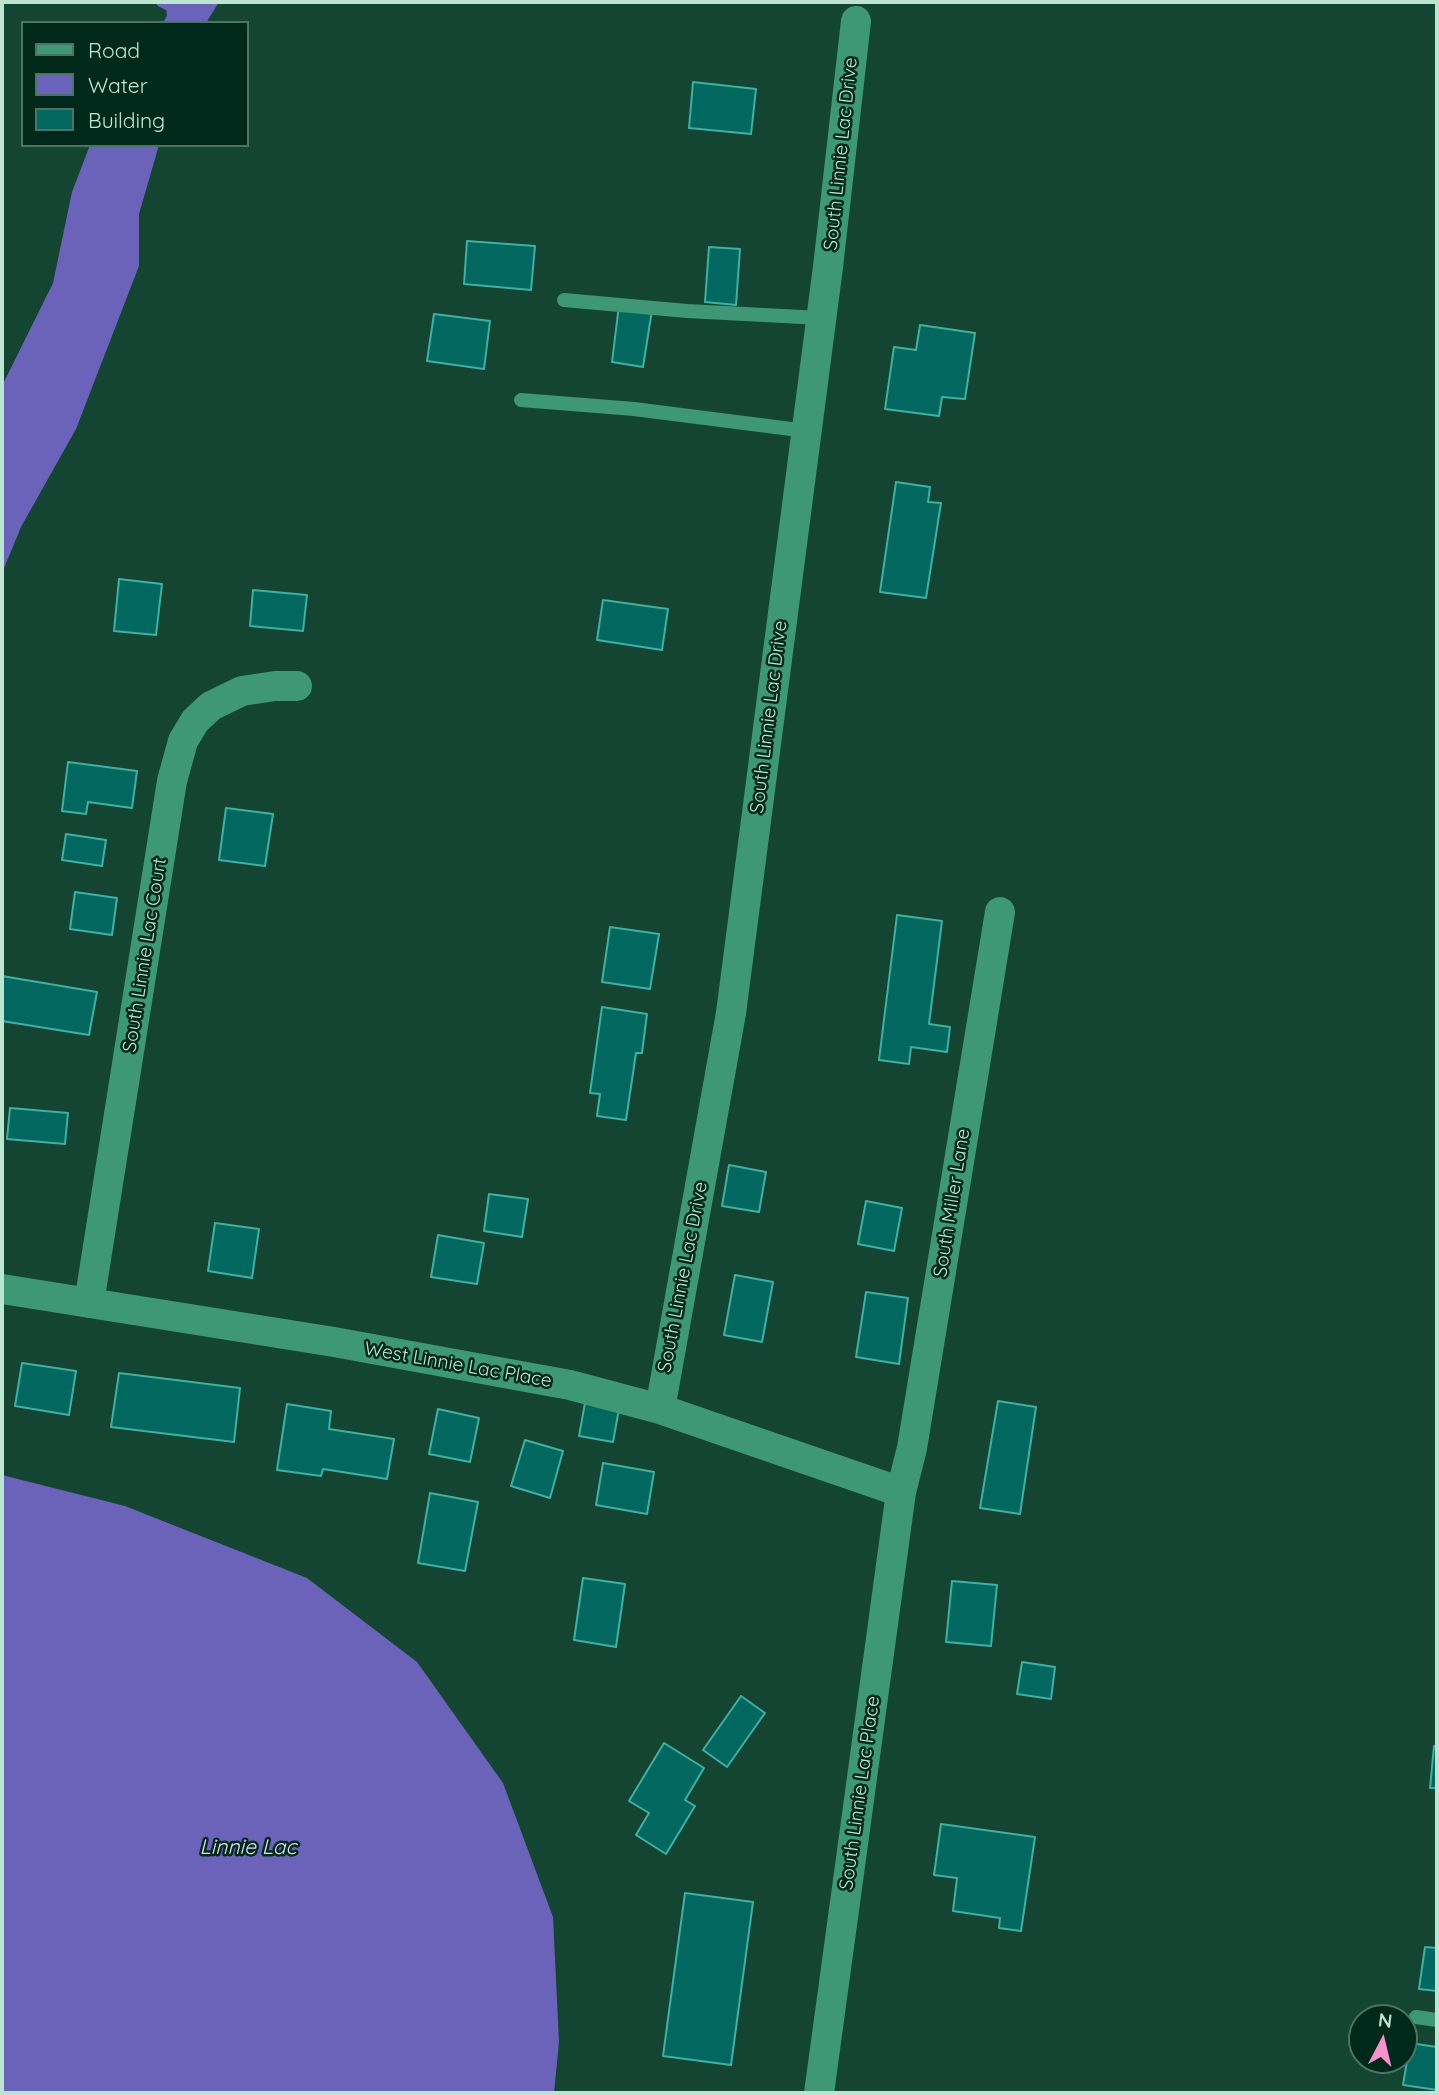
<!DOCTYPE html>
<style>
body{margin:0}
#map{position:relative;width:1439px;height:2095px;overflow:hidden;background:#144432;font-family:Quicksand,sans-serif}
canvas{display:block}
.frame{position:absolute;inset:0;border:4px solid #bce5d1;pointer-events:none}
.legend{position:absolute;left:21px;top:21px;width:228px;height:126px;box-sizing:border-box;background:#01291b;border:2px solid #4c7464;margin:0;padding:9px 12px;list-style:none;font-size:21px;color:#bce5d1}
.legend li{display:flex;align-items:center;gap:14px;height:35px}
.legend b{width:35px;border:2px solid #4c7464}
.north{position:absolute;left:1348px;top:2004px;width:70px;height:70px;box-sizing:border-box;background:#01291b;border:2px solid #4c7464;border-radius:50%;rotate:7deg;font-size:19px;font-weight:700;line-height:28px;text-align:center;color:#bce5d1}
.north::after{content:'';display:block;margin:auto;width:24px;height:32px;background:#f790cd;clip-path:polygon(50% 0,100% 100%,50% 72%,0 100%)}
</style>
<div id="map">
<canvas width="1439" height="2095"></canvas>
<div class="frame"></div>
<ul class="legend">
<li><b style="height:9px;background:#3e9875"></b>Road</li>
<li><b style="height:19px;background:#6a63b9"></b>Water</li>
<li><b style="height:19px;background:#02685f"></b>Building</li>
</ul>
<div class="north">N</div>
</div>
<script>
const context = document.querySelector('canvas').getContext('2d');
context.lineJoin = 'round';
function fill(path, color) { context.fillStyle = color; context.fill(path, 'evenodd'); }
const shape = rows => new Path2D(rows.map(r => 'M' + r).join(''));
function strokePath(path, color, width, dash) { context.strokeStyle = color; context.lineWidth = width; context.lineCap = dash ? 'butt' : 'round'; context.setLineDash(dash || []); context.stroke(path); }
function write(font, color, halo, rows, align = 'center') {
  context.font = font + ' Quicksand,sans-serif'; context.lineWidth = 5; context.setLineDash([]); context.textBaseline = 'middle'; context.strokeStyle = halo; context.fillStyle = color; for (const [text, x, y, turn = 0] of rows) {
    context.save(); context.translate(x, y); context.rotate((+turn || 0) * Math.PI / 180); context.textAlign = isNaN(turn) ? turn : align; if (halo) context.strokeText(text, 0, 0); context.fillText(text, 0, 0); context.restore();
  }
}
fill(shape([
 [174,2,219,2,206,23,163,23],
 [90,145,159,145,139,214,139,266,76,429,21,527,2,573,2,386,53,283,72,192],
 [2,1475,125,1506,307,1578,417,1662,503,1783,553,1917,559,2042,554,2093,2,2093]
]), '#6a63b9');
strokePath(shape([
 [161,2,171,7,173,23]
]), '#6a63b9', 10);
const building = shape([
 [693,82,756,89,751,134,689,128,693,82],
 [467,241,535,246,531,290,464,284,467,241],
 [709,247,740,249,736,305,705,302,709,247],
 [619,305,652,310,643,367,612,362,619,305],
 [434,314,490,321,484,369,427,361,434,314],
 [920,325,975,333,965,399,942,397,939,416,885,409,894,347,916,350,920,325],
 [896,482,930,487,928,502,941,503,926,598,880,592,896,482],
 [119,579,162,584,156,635,114,631,119,579],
 [253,590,307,595,303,631,250,626,253,590],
 [603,600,668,609,662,650,597,640,603,600],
 [68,762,137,771,132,808,88,802,86,814,62,811,68,762],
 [226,808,273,814,265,866,219,860,226,808],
 [66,834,106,840,102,866,62,860,66,834],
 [75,892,117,898,112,935,70,929,75,892],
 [897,915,942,921,929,1024,950,1027,947,1052,911,1047,909,1064,879,1060,897,915],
 [610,927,659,934,650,989,602,982,610,927],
 [2,976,97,992,89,1035,2,1021,2,976],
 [602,1007,647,1014,642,1053,636,1053,626,1120,597,1116,600,1094,590,1093,602,1007],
 [10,1108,68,1113,65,1144,7,1139,10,1108],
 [729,1165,766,1172,759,1212,722,1206,729,1165],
 [489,1194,528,1199,522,1237,484,1231,489,1194],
 [866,1201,902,1208,894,1251,858,1244,866,1201],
 [215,1223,259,1229,252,1278,208,1271,215,1223],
 [438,1235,484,1243,477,1284,431,1277,438,1235],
 [735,1275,773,1282,762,1342,724,1335,735,1275],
 [866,1292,908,1298,899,1364,856,1357,866,1292],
 [22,1363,76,1371,69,1415,15,1406,22,1363],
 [119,1373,240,1388,234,1442,111,1427,119,1373],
 [998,1401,1036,1407,1020,1514,980,1508,998,1401],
 [585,1403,619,1409,613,1442,579,1436,585,1403],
 [287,1404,331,1411,329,1429,394,1439,387,1479,323,1469,321,1476,277,1470,287,1404],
 [438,1409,479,1418,470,1462,429,1454,438,1409],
 [525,1440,563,1451,550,1498,511,1486,525,1440],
 [603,1463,654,1472,647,1514,596,1505,603,1463],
 [430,1493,478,1502,465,1571,418,1563,430,1493],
 [583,1578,625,1584,616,1647,574,1640,583,1578],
 [952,1581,997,1585,991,1646,946,1642,952,1581],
 [1022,1662,1055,1667,1051,1699,1017,1694,1022,1662],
 [741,1696,765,1713,727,1767,703,1750,741,1696],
 [664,1743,704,1768,685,1800,695,1806,666,1854,636,1835,649,1813,629,1801,664,1743],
 [1434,1746,1437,1746,1437,1788,1430,1788,1434,1746],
 [941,1824,1035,1837,1021,1931,999,1928,1000,1918,953,1911,957,1878,934,1875,941,1824],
 [685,1893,753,1902,731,2065,663,2056,685,1893],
 [1425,1947,1437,1948,1437,1991,1419,1989,1425,1947],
 [1410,2043,1437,2047,1437,2090,1403,2085,1410,2043]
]);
fill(building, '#02685f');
strokePath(building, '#40b0a3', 2);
strokePath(shape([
 [564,300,687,311,821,318],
 [521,400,634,409,807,431],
 [1416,2017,1437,2020]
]), '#3e9875', 14);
strokePath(shape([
 [2,1289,334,1342,570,1385,660,1409,901,1492],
 [89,1303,172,781,183,741,195,721,211,706,242,691,275,686,297,686],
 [660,1409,731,1013,828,267,856,21],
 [819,2093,901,1492,912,1448,1000,912]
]), '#3e9875', 30);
write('19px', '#bce5d1', '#01291b', [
 ["South Linnie Lac Drive",841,154,-84],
 ["South Linnie Lac Drive",769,717,-83],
 ["South Linnie Lac Court",145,955,-81],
 ["South Miller Lane",952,1203,-81],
 ["South Linnie Lac Drive",683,1277,-79],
 ["West Linnie Lac Place",458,1365,10],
 ["South Linnie Lac Place",860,1793,-82]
]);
write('italic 21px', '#ddddf5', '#01291b', [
 ["Linnie Lac",248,1848]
]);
</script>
